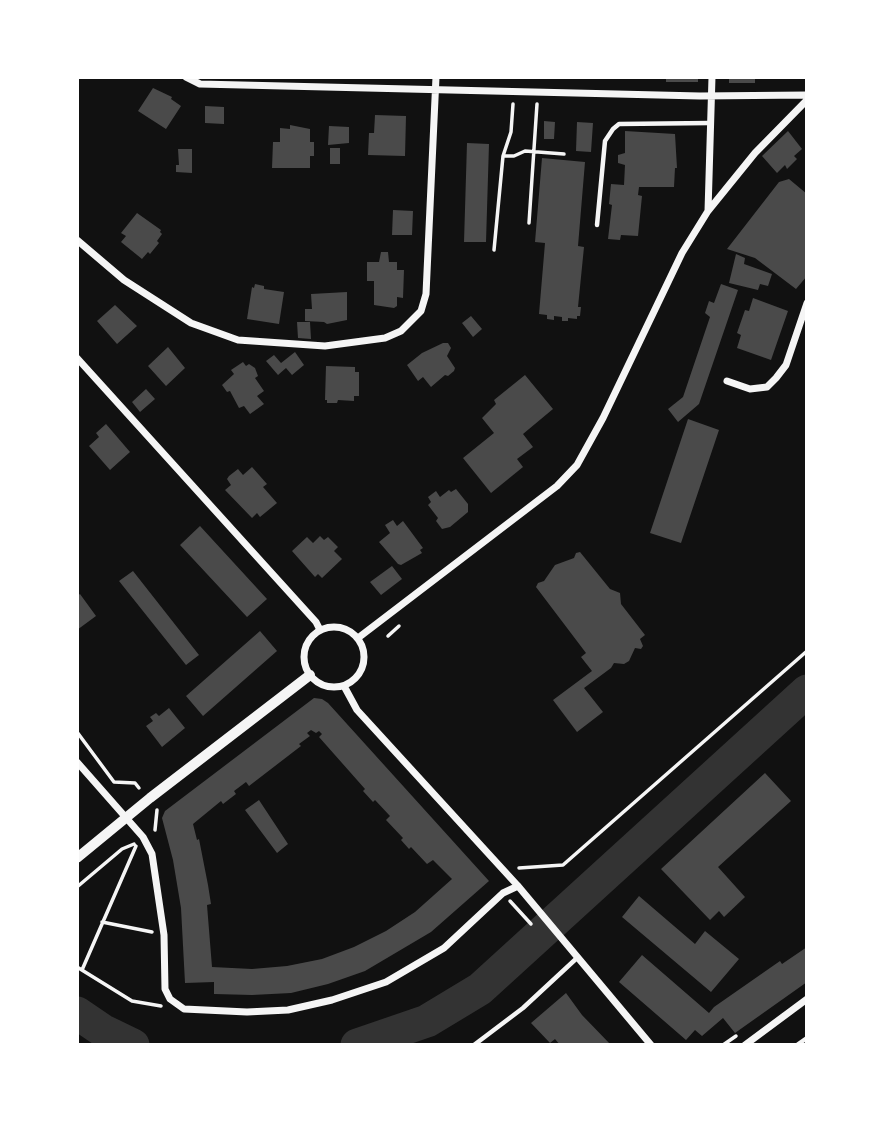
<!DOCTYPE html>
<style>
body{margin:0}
#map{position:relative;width:884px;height:1122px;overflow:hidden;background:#111;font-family:Signika,sans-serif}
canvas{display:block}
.frame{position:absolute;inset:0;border:79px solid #fff;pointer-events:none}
</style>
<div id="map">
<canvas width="884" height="1122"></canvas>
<div class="frame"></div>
</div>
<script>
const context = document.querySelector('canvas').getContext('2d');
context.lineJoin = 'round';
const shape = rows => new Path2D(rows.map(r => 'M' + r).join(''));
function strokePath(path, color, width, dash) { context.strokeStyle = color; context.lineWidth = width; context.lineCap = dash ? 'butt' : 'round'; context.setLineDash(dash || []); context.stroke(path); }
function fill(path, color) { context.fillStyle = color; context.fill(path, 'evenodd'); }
strokePath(shape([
 [77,1013,102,1030,133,1045],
 [357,1045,427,1021,480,989,807,691]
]), '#333', 33);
fill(shape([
 [666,77,698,77,698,82,666,82],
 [729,77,755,77,755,83,729,83],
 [153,88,172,97,171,99,181,106,166,129,138,111],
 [205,106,224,107,224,124,205,123],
 [375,115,406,116,405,156,368,155,369,133,374,133],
 [544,121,555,122,554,139,544,139],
 [577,122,593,123,591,152,576,151],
 [290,125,310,129,310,142,314,142,314,156,310,156,310,168,272,168,273,142,280,142,280,128,290,129],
 [329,126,349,127,349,143,328,145],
 [625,131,675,134,677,168,675,168,674,187,639,187,638,195,642,196,638,236,621,235,620,240,608,239,612,205,609,204,611,184,624,185,625,165,618,163,618,155,625,153],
 [788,131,802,149,794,156,797,159,787,169,785,165,777,173,762,156],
 [467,143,489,144,486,242,464,242],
 [330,148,340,148,340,164,330,164],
 [178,149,192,149,192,173,176,172,176,165,179,165],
 [542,158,585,162,578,246,584,247,578,307,581,307,580,316,577,316,577,319,568,318,568,321,562,321,562,317,554,316,554,320,547,319,547,315,539,314,545,243,535,242],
 [789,179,807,194,807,276,796,289,755,258,727,249,779,182],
 [393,210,413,211,412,235,392,235],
 [137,213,161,230,160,232,162,234,157,241,159,243,150,254,148,252,142,259,121,242,126,236,121,233],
 [381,252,388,252,389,262,397,262,397,270,404,270,403,298,397,297,397,306,394,308,374,305,374,281,367,281,367,262,379,262],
 [736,254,745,258,744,264,772,274,768,286,760,284,758,290,729,283],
 [255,284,264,286,264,289,284,292,279,324,247,319,252,287,254,288],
 [721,284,738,290,699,404,678,422,668,409,683,397,710,317,705,313,709,301,714,303],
 [347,292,347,320,327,324,324,322,305,321,305,309,312,309,311,294],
 [753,298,788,311,771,360,737,348,741,335,737,333,745,310,749,311],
 [115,305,137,326,117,344,97,321],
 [471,316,482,329,473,337,462,323],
 [297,322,310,322,311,339,298,338],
 [443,343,448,343,451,348,447,356,455,368,454,371,448,376,445,375,431,387,423,377,418,381,407,365,422,353],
 [168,347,185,368,166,386,148,366],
 [295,352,304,365,292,375,286,368,278,375,266,361,274,355,281,363],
 [243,362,246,366,249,364,255,368,258,376,255,378,264,391,257,396,264,404,250,414,244,406,239,408,230,391,227,392,222,385,234,374,231,370],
 [326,366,355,367,355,372,359,372,359,396,354,396,354,401,338,400,337,403,327,403,327,400,325,400],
 [525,375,553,409,523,434,533,447,517,459,523,467,491,493,463,458,494,433,482,418,496,404,494,400],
 [146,389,155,399,140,412,132,402],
 [688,419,719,430,681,543,650,533],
 [106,424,130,452,110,470,89,446,99,437,96,433],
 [252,467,267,484,263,487,277,503,260,517,257,513,252,518,225,490,231,485,227,479,229,476,238,469,243,475],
 [456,489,468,504,468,512,450,527,442,529,436,521,438,518,428,505,431,502,428,497,436,491,440,497,449,490,451,492],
 [393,520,397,526,403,521,423,548,420,550,422,553,401,565,398,564,379,542,390,533,385,525],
 [200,526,267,599,247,617,180,545],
 [320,536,324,540,328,537,338,547,334,551,342,559,322,578,318,574,315,577,292,551,307,537,313,543],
 [580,552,610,589,620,593,621,604,645,635,640,639,643,646,641,649,635,648,629,661,624,664,614,663,611,668,584,688,603,712,577,732,553,700,592,671,581,657,586,653,536,587,538,583,544,581,555,565,574,558,576,553],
 [392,566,402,579,381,595,370,582],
 [133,571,199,655,186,665,119,581],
 [80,594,96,616,77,630,77,596],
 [260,631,277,651,203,716,186,696],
 [314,698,322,699,328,703,489,881,431,932,365,971,328,984,291,993,252,995,214,994,214,982,185,983,181,908,173,860,162,818,165,811],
 [311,730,316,733,319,731,322,734,319,737,365,789,363,791,373,802,375,800,390,816,386,820,403,838,401,840,409,849,411,847,427,864,433,860,452,879,415,912,386,931,354,947,322,959,287,966,252,969,212,967,207,905,211,904,208,885,199,839,197,840,193,824,221,801,223,804,236,794,234,791,246,782,249,786,301,746,299,744,310,736,307,733],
 [169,708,185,728,162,747,146,726,153,721,150,717,156,713,159,716],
 [765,773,791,801,718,867,745,897,724,917,719,911,710,920,661,869],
 [259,800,288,844,277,853,245,810],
 [639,896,695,944,705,931,739,959,711,992,622,917],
 [807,947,807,982,735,1033,723,1018,702,1036,695,1030,686,1040,619,982,642,955,709,1013,714,1007,780,961,782,964],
 [566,993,582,1015,611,1045,560,1045,555,1039,550,1043,531,1023]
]), '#4a4a4a');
strokePath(shape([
 [503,156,514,156,525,151,564,154],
 [529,223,537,104],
 [494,250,503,156,511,132,513,104],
 [388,636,399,626],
 [77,732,114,782,135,783,139,788],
 [155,830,157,810],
 [519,868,563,865,807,651],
 [77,887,122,849,134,844],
 [510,901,531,924],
 [102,922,152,932],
 [77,967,132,1001,161,1006],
 [82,970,136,846],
 [723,1045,736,1036]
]), '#f5f5f5', 3.5);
strokePath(shape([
 [597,225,605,141,613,129,619,124,710,123],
 [474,1045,523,1008,578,957],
 [797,1045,807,1038]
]), '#f5f5f5', 4.5);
strokePath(shape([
 [186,77,200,84,700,96,807,95],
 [708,211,712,77],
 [77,240,124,280,191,323,238,340,325,346,385,338,401,331,421,311,426,294,436,77],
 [77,358,316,622,320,630],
 [727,381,750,389,767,387,776,378,786,365,807,303],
 '304 657a30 30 0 1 1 60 0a30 30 0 1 1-60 0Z',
 [358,638,557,486,577,465,603,418,682,253,708,211,755,153,807,100],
 [344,686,357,710,518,886,651,1045],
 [77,762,143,837,152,854,164,935,165,989,170,999,184,1009,247,1012,288,1010,332,1000,386,982,444,948,503,893,518,886],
 [745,1045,807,999]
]), '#f5f5f5', 7);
strokePath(shape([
 [77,858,150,798,310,675]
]), '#f5f5f5', 10);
</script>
